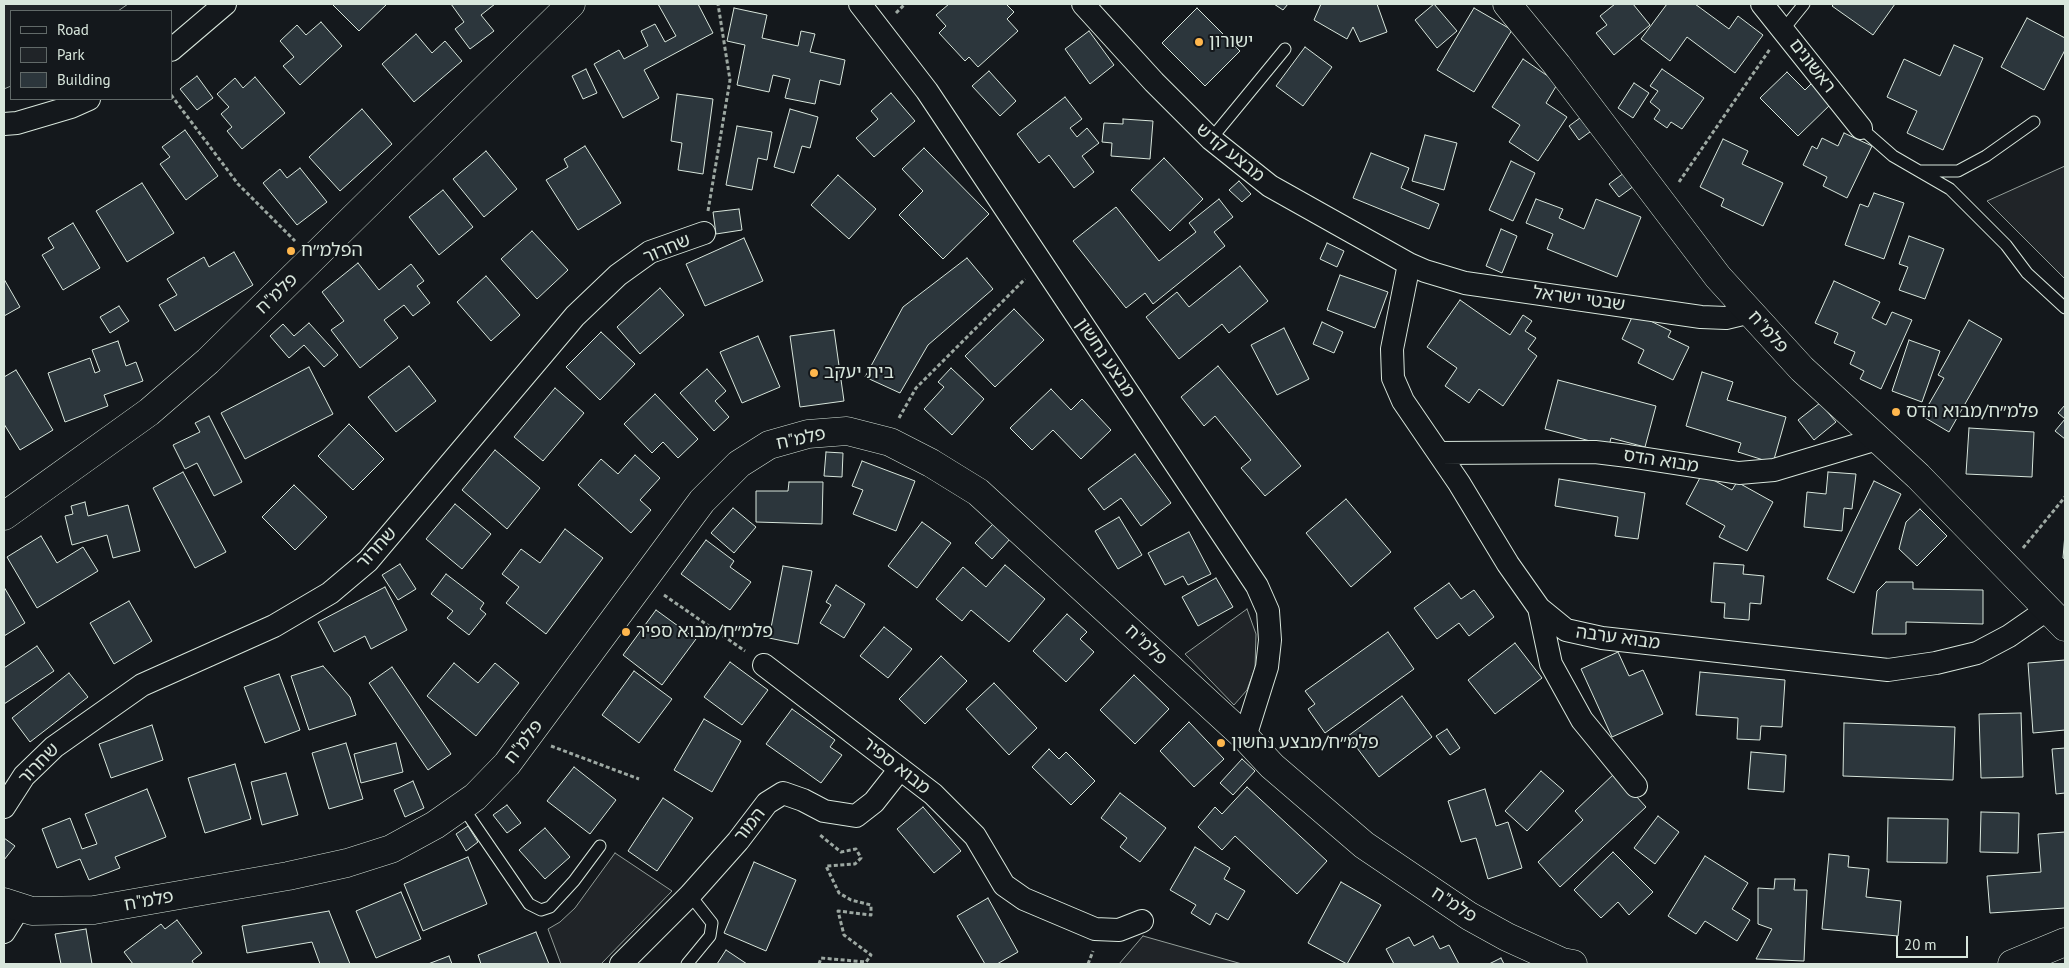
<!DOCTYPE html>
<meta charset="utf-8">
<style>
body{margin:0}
#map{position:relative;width:2069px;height:968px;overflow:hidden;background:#14181c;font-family:"PT Sans",sans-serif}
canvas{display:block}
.frame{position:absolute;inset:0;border:5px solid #d8e6dc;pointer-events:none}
.legend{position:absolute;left:10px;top:10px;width:162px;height:90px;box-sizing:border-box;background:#14181c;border:1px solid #626a69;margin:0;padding:6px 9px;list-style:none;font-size:15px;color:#d8e6dc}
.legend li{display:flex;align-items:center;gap:10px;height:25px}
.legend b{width:25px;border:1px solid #626a69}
.scale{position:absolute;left:1896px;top:936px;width:72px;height:22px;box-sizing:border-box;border:2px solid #d8e6dc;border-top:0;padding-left:6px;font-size:15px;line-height:18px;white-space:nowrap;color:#d8e6dc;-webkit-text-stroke:4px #14181c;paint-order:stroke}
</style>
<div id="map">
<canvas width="2069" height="968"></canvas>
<div class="frame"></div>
<ul class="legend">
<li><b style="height:6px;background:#14181c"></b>Road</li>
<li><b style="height:14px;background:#202428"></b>Park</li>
<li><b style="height:14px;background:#2c363c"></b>Building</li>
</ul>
<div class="scale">20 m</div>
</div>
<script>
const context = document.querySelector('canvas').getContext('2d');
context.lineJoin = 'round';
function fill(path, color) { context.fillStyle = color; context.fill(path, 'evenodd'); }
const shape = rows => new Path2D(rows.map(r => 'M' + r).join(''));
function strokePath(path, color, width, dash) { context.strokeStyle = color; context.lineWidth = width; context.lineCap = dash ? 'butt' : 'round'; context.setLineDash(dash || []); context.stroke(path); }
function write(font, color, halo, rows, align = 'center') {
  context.font = font + ' "PT Sans","Noto Sans Hebrew",sans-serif'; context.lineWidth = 4; context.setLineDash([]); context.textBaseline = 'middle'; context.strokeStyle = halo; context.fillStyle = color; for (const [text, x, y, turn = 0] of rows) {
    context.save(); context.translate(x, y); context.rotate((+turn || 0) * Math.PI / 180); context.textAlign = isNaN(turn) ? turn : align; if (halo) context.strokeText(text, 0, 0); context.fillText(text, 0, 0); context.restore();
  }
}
const green = shape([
 [4,4,128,4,118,11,11,11,11,86,4,89,4,4],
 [2065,166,2065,279,1987,201,2065,166],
 [1247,609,1256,634,1255,668,1247,690,1234,705,1185,654,1247,609],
 [615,853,672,891,601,964,561,964,548,929,560,922,575,908,615,853],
 [1143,936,1242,964,1119,964,1143,936]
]);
fill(green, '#202428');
strokePath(green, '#939e99', 1);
const building = shape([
 [332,4,387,4,359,31,332,4],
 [451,4,495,4,481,15,494,31,470,49,455,29,464,22,451,4],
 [658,4,698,4,713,33,644,70,659,98,623,118,594,64,619,50,624,59,648,46,641,31,655,24,665,42,676,36,658,4],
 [949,4,1006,4,1014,12,1007,19,1018,31,978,67,969,57,965,61,939,33,946,26,936,15,949,4],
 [1274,4,1288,4,1283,10,1274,4],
 [1321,4,1377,4,1387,32,1360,42,1353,27,1347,39,1314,20,1321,4],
 [1434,4,1457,31,1437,48,1415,20,1434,4],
 [1615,4,1633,4,1650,25,1614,55,1596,33,1607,25,1600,16,1615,4],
 [1667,4,1695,4,1729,29,1738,16,1763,35,1735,73,1687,37,1670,61,1641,39,1667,4],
 [1834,4,1895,4,1873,35,1832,6,1834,4],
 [734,8,767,15,762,38,798,46,801,31,815,34,810,52,845,60,840,85,820,80,815,104,785,98,790,79,773,75,769,92,737,85,745,45,727,41,734,8],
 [1197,8,1240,51,1205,86,1162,43,1197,8],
 [1474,8,1512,30,1474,92,1437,70,1474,8],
 [2027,18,2065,38,2065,50,2044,90,2001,67,2027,18],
 [321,22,342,46,300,85,283,66,294,57,280,41,297,25,306,35,321,22],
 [1089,31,1114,65,1090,84,1065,49,1089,31],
 [416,34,432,53,445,41,462,61,414,102,382,64,416,34],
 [1954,45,1983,58,1943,150,1907,133,1917,111,1887,97,1904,59,1940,76,1954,45],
 [1305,47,1332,67,1303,106,1276,86,1305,47],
 [1523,59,1558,83,1546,103,1567,117,1538,161,1509,142,1520,125,1492,107,1523,59],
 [586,69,597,93,583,99,572,76,586,69],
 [1662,69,1704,98,1682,129,1671,122,1667,128,1654,119,1660,110,1650,102,1658,91,1650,86,1662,69],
 [989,71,1016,101,1000,116,972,86,989,71],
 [1787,72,1805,90,1813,82,1832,103,1798,136,1760,98,1787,72],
 [197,76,213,98,197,110,180,89,197,76],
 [255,77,285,113,242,149,227,131,232,127,221,114,229,107,217,94,235,78,243,88,255,77],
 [1634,83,1649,93,1633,118,1618,108,1634,83],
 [891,93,915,121,874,157,856,138,878,119,871,111,891,93],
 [677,94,713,99,703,174,678,170,682,143,671,141,677,94],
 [1065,97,1082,119,1070,128,1077,137,1087,128,1099,143,1082,156,1094,172,1074,188,1049,155,1039,163,1017,134,1065,97],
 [362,109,392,144,340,191,309,157,362,109],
 [790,109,818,117,810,148,802,146,794,173,774,167,790,109],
 [1584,115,1594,129,1579,140,1569,126,1584,115],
 [1123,119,1153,121,1150,159,1111,156,1112,143,1102,142,1104,123,1123,124,1123,119],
 [737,126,772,132,767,160,758,158,752,190,726,185,737,126],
 [185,130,218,176,186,200,160,164,170,157,162,147,185,130],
 [1844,133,1872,146,1847,198,1823,186,1827,177,1803,165,1812,146,1817,149,1822,138,1838,146,1844,133],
 [1425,135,1457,143,1444,190,1412,181,1425,135],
 [1723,139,1748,151,1742,164,1783,183,1763,226,1721,206,1724,199,1700,187,1723,139],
 [585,146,621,203,578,230,546,180,568,167,564,159,585,146],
 [924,148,989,214,943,259,899,215,923,191,902,169,924,148],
 [486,151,517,189,484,217,453,179,486,151],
 [1371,153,1409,168,1401,188,1439,204,1429,229,1353,198,1371,153],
 [1164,158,1203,199,1170,231,1131,190,1164,158],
 [1511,161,1535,173,1513,221,1489,210,1511,161],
 [300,168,327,202,297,225,263,183,280,169,287,178,300,168],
 [1624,173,1634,186,1619,197,1609,184,1624,173],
 [838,175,876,209,849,239,811,205,838,175],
 [1239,181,1251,194,1242,202,1229,190,1239,181],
 [142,183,174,233,127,262,96,211,142,183],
 [443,190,473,227,439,255,409,217,443,190],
 [1874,193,1904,203,1884,259,1845,245,1860,204,1868,207,1874,193],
 [1219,199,1233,217,1214,232,1225,246,1153,304,1145,293,1126,308,1073,241,1116,207,1159,261,1196,232,1189,223,1219,199],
 [1536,199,1563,209,1559,218,1584,229,1596,199,1641,217,1617,277,1547,249,1553,234,1526,223,1536,199],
 [739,209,742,230,716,234,713,212,739,209],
 [73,223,100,268,63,290,42,255,54,248,48,238,73,223],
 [1501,229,1517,236,1502,273,1486,266,1501,229],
 [532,231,568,270,537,299,501,259,532,231],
 [1909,236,1944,249,1925,299,1899,290,1908,267,1899,264,1909,236],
 [744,238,763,281,705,306,686,264,744,238],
 [1327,243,1344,251,1337,267,1320,259,1327,243],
 [234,252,253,285,175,331,159,305,177,295,167,279,204,257,209,267,234,252],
 [967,258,993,289,928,345,900,393,865,377,903,307,967,258],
 [358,263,379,290,411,264,424,281,417,286,430,303,413,316,404,305,384,320,398,338,360,368,331,330,344,321,322,292,358,263],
 [1240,266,1268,301,1229,333,1222,324,1179,359,1146,317,1177,292,1189,307,1240,266],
 [1340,275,1388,292,1375,328,1327,310,1340,275],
 [486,276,520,315,491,341,457,302,486,276],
 [4,279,20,307,4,316,4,279],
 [1834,281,1880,302,1872,318,1886,325,1892,312,1912,320,1881,389,1860,379,1864,371,1850,364,1855,352,1834,343,1838,333,1815,323,1834,281],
 [660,288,684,315,640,354,617,327,660,288],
 [1460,300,1510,335,1523,315,1532,321,1525,331,1536,338,1528,349,1537,356,1503,406,1479,389,1469,403,1445,386,1457,368,1427,347,1460,300],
 [119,306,129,321,110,333,100,317,119,306],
 [1014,309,1044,340,995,387,965,356,1014,309],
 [1634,313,1671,331,1668,337,1689,347,1673,380,1638,363,1644,350,1622,339,1634,313],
 [1969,320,2002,339,1949,432,1922,416,1944,378,1938,375,1969,320],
 [1322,322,1343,332,1334,353,1313,344,1322,322],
 [309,323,338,355,324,367,304,345,289,358,270,336,283,324,294,336,309,323],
 [1284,328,1309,379,1277,395,1251,345,1284,328],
 [834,330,844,401,800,407,790,336,834,330],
 [601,332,635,364,600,400,566,367,601,332],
 [758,336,780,387,742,403,720,352,758,336],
 [1909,340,1940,351,1922,402,1892,391,1909,340],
 [118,341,126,366,136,362,143,381,104,395,108,406,65,422,48,373,90,358,95,373,100,371,92,350,118,341],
 [409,366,436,401,396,432,368,397,409,366],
 [1218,366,1301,466,1265,496,1241,468,1251,460,1215,416,1204,426,1181,397,1218,366],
 [309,367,333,414,245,459,221,413,309,367],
 [951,368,984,399,952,435,924,409,944,387,938,382,951,368],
 [707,369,726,391,715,401,729,417,714,431,680,393,707,369],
 [16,370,53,430,20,450,4,424,4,377,16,370],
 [1702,372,1733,382,1727,400,1786,417,1773,463,1738,452,1741,443,1686,426,1702,372],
 [1558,380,1656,406,1645,447,1611,438,1609,446,1545,429,1558,380],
 [555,388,584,413,543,461,514,437,555,388],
 [1051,389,1071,410,1082,399,1111,430,1081,459,1053,430,1032,450,1010,428,1051,389],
 [655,394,698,439,678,458,663,442,652,453,624,424,655,394],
 [1820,403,1836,422,1814,440,1798,420,1820,403],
 [2065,405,2065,439,2055,431,2065,419,2058,413,2065,405],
 [209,416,242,482,214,496,197,463,185,469,173,445,200,432,195,423,209,416],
 [349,424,384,459,353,490,318,456,349,424],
 [1969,428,2034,432,2032,477,1966,474,1969,428],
 [495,450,540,488,507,529,462,490,495,450],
 [826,452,843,453,842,477,824,476,826,452],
 [1135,454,1171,503,1141,526,1121,498,1104,510,1088,489,1135,454],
 [635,455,660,478,640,500,651,510,631,533,578,485,601,459,618,474,635,455],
 [862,461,915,481,896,531,853,514,863,490,852,486,862,461],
 [183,472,226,552,195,568,153,488,183,472],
 [1828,472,1856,474,1852,509,1844,508,1842,531,1804,527,1807,492,1826,494,1828,472],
 [1702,474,1732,490,1737,482,1773,502,1747,551,1719,537,1725,526,1686,504,1702,474],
 [1559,479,1645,493,1638,539,1615,536,1618,517,1555,506,1559,479],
 [1874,481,1901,494,1854,593,1827,579,1874,481],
 [789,482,823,482,822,524,756,522,756,491,788,491,789,482],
 [294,485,327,517,295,550,262,517,294,485],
 [1346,499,1391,552,1351,587,1306,533,1346,499],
 [85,502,88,516,128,505,140,551,113,558,107,535,72,545,65,516,73,514,71,506,85,502],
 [455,504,491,534,462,569,426,539,455,504],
 [733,508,756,527,734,553,711,533,733,508],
 [1920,509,1947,536,1917,566,1899,549,1906,522,1920,509],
 [1119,517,1142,555,1118,569,1095,531,1119,517],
 [922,522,951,543,917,588,888,566,922,522],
 [993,524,1010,539,992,559,975,543,993,524],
 [565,529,603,558,546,634,506,603,519,587,502,574,521,549,540,563,565,529],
 [1189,532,1211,574,1188,585,1183,576,1165,585,1148,553,1189,532],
 [2065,534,2065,559,2063,558,2065,534],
 [41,536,57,563,83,547,98,571,37,608,7,557,41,536],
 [706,540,734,561,730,567,751,582,730,610,681,574,706,540],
 [1714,563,1744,565,1743,574,1764,576,1761,604,1750,603,1749,620,1724,618,1725,603,1711,602,1714,563],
 [400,564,416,589,398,600,382,575,400,564],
 [1005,565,1045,599,1009,642,971,610,962,621,936,599,963,567,986,587,1005,565],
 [783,566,812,571,798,644,769,638,783,566],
 [446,574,484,603,480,609,486,614,469,635,447,618,453,611,431,594,446,574],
 [1216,578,1233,607,1198,626,1182,597,1216,578],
 [1886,582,1913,582,1913,589,1983,590,1983,624,1906,622,1906,634,1872,634,1877,591,1886,582],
 [1449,583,1461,599,1474,590,1494,617,1469,636,1459,623,1437,639,1414,608,1449,583],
 [836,585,865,604,844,638,820,623,831,605,826,602,836,585],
 [4,587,25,623,4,636,4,587],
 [385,587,407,630,371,649,365,636,334,652,318,622,385,587],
 [129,601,152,641,114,664,90,623,129,601],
 [656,610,696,639,662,685,623,655,656,610],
 [1067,614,1087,632,1080,639,1094,652,1066,682,1033,651,1067,614],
 [884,627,912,649,888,678,860,656,884,627],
 [1388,632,1414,669,1325,733,1308,709,1315,704,1305,691,1388,632],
 [1515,643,1542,678,1495,714,1468,680,1515,643],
 [37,646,54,671,4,704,4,668,37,646],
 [1618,652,1629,676,1643,670,1663,714,1612,737,1581,669,1618,652],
 [941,656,967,681,925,724,899,699,941,656],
 [2065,660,2065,730,2033,733,2028,663,2065,660],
 [730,662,768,690,742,725,704,697,730,662],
 [454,663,478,683,495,663,519,683,476,736,427,696,454,663],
 [323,666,350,697,356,715,309,730,291,676,323,666],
 [392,667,451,754,428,770,369,683,392,667],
 [634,671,672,699,639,743,602,715,634,671],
 [1700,672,1785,680,1782,727,1761,726,1760,740,1737,739,1738,718,1696,715,1700,672],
 [69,673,88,697,30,742,12,718,69,673],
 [279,674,300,730,265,743,244,687,279,674],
 [1134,675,1169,709,1135,744,1100,710,1134,675],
 [994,683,1037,728,1009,755,966,709,994,683],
 [1402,696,1432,737,1379,777,1348,736,1402,696],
 [792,709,835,740,830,747,842,755,821,783,766,744,792,709],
 [2021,713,2023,777,1981,778,1979,714,2021,713],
 [704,719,741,741,712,792,674,770,704,719],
 [1189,722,1224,759,1194,787,1160,751,1189,722],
 [1844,723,1955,727,1953,780,1843,776,1844,723],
 [152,725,163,760,111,778,99,744,152,725],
 [1447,729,1460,748,1450,755,1436,736,1447,729],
 [346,743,363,799,329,809,312,753,346,743],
 [396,743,403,772,361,783,354,754,396,743],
 [2065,748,2065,793,2056,794,2052,749,2065,748],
 [1049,749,1059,759,1066,752,1095,781,1071,805,1032,767,1049,749],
 [1751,752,1786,755,1784,792,1748,789,1751,752],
 [1242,759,1255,771,1233,795,1220,783,1242,759],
 [235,764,251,819,205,833,188,778,235,764],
 [574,767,616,800,590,834,547,801,574,767],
 [1541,771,1564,791,1527,831,1505,811,1541,771],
 [286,773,298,815,262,825,251,782,286,773],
 [1615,773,1646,807,1560,887,1538,862,1583,820,1575,811,1615,773],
 [413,781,424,808,405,817,394,790,413,781],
 [1247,787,1327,861,1297,894,1235,836,1222,850,1198,827,1215,807,1222,814,1247,787],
 [147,789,166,837,115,857,120,868,89,880,80,859,57,868,42,829,70,818,82,849,97,844,85,814,147,789],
 [1485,789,1496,826,1508,822,1522,868,1488,879,1476,838,1461,842,1448,801,1485,789],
 [1120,793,1166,828,1140,862,1120,847,1127,838,1101,818,1120,793],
 [663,798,693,818,657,871,628,851,663,798],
 [507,805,521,823,507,833,493,815,507,805],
 [923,807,961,851,934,873,897,829,923,807],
 [1981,812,2019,813,2018,853,1980,852,1981,812],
 [1658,816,1679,832,1655,864,1634,848,1658,816],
 [1888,818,1948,819,1947,863,1887,862,1888,818],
 [468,826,478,842,466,851,456,834,468,826],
 [545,828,570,857,545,879,519,850,545,828],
 [2065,832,2065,908,1990,913,1987,876,2041,872,2038,834,2065,832],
 [4,838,15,846,4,860,4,838],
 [1195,847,1230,868,1224,879,1245,891,1228,920,1216,913,1210,925,1191,913,1196,905,1170,890,1195,847],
 [1613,852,1653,892,1629,915,1618,902,1601,918,1574,890,1613,852],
 [1829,854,1849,856,1848,867,1869,869,1866,897,1901,901,1898,936,1822,929,1829,854],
 [1705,856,1748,883,1732,909,1750,920,1737,941,1705,921,1696,934,1668,916,1705,856],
 [468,857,487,904,423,931,404,884,468,857],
 [754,862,796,880,766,951,724,933,754,862],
 [1775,879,1795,879,1794,890,1807,890,1804,961,1756,959,1772,929,1758,924,1758,888,1774,889,1775,879],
 [1341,882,1381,905,1347,964,1308,943,1341,882],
 [401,892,421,939,376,958,356,911,401,892],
 [988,898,1018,952,997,964,985,964,957,916,988,898],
 [329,911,350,964,320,964,312,942,247,953,242,926,329,911],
 [177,920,202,953,192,961,194,964,133,964,124,952,161,924,165,929,177,920],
 [86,929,92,964,61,964,55,934,86,929],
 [536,932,549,964,481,964,478,955,536,932],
 [1433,936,1440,949,1449,945,1459,964,1394,964,1386,949,1409,937,1414,946,1433,936],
 [726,950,747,964,717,964,726,950],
 [449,956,452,964,428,964,449,956],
 [1501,958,1504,964,1489,964,1501,958]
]);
fill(building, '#2c363c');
strokePath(building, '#d8e6dc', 1);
const service = shape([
 [1783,30,1804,4],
 [1861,128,1893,156,1950,189,2006,245,2027,273,2065,308],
 [1211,139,1285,49],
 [1920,171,1958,171,1986,156,2034,122],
 [462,806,529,904,541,910,550,907,574,881,600,846],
 [687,964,710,936,712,923,690,895]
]);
const minor = shape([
 [860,4,927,91,1257,586,1268,611,1270,640,1267,667,1245,737],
 [1083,4,1154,82,1211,139,1270,186,1409,264,1425,271,1465,283,1701,317,1726,318,1751,312],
 [1762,4,1861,128],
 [171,50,225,4],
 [4,124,17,123,71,107,89,99],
 [1409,264,1392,349,1393,378,1403,401,1459,483,1508,564,1539,608,1566,630,1602,638,1888,670,1936,663,1977,653,2009,636,2048,609],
 [1439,453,1595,452,1628,456,1739,473,1774,470,1877,439],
 [1539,608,1551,664,1582,720,1636,786],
 [764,665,933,794,975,836,1004,885,1024,899,1095,929,1119,930,1142,921],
 [4,807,24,776,54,747,142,685,274,626,330,593,368,561,575,316,618,275,650,252,704,233],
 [4,932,19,908],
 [621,964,690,895,738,841,767,803,783,793,803,800,824,811,856,816,874,802,900,769]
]);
const tertiary = shape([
 [1507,4,1557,65,1718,277,1802,369,1918,476,2065,627],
 [4,516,149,412,208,361,571,4],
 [4,902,32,911,94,910,288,876,347,863,391,849,435,825,475,797,507,764,702,501,739,464,769,445,808,434,847,431,890,442,931,463,978,492,1245,737,1272,766,1364,845,1469,916,1507,937,1562,962,1573,964],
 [2012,964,2065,942]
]);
strokePath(service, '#d8e6dc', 13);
strokePath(minor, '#d8e6dc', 24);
strokePath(tertiary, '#d8e6dc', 29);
strokePath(shape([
 [896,13,905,4],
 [171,95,238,184,295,241],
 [1679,182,1770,49],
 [708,211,730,80,718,4],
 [899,418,916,388,1025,279],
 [2023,548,2065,497],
 [664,595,745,651],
 [551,746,639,779],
 [819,964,821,958,866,962,871,955,844,935,838,911,871,915,871,905,851,900,839,893,826,866,855,864,861,858,856,849,841,852,820,835],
 [1088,964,1093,951]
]), '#9da8a2', 3, [4, 2.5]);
strokePath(service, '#14181c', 11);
strokePath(minor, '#14181c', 22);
strokePath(tertiary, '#14181c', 28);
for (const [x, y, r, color] of [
 [1199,42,5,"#ffb74d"],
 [291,251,5,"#ffb74d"],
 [814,373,5,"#ffb74d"],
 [1896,412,5,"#ffb74d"],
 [626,632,5,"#ffb74d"],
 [1221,743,5,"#ffb74d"]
]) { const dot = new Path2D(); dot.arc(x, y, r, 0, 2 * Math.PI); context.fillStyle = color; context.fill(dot); strokePath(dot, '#14181c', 2); }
write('18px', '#d8e6dc', '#14181c', [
 ["ישורון",1209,42],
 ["הפלמ״ח",301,251],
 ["בית יעקב",824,373],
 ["פלמ״ח/מבוא הדס",1906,412],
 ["פלמ״ח/מבוא ספיר",636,632],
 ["פלמ״ח/מבצע נחשון",1231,743]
], 'left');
write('18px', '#d8e6dc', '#14181c', [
 ["ראשונים",1812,66,52],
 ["מבצע קדש",1230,153,39],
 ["שחרור",667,249,-23],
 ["פלמ\"ח",277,294,-44],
 ["שבטי ישראל",1579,299,8],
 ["פלמ\"ח",1768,332,48],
 ["מבצע נחשון",1105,358,56],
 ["פלמ\"ח",801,439,-12],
 ["מבוא הדס",1661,461,9],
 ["שחרור",377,548,-47],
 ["מבוא ערבה",1618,638,8],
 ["פלמ\"ח",1146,645,43],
 ["פלמ\"ח",524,742,-52],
 ["שחרור",39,764,-46],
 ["מבוא ספיר",896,766,38],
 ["המור",750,825,-52],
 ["פלמ\"ח",149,901,-10],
 ["פלמ\"ח",1454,905,33]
]);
</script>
